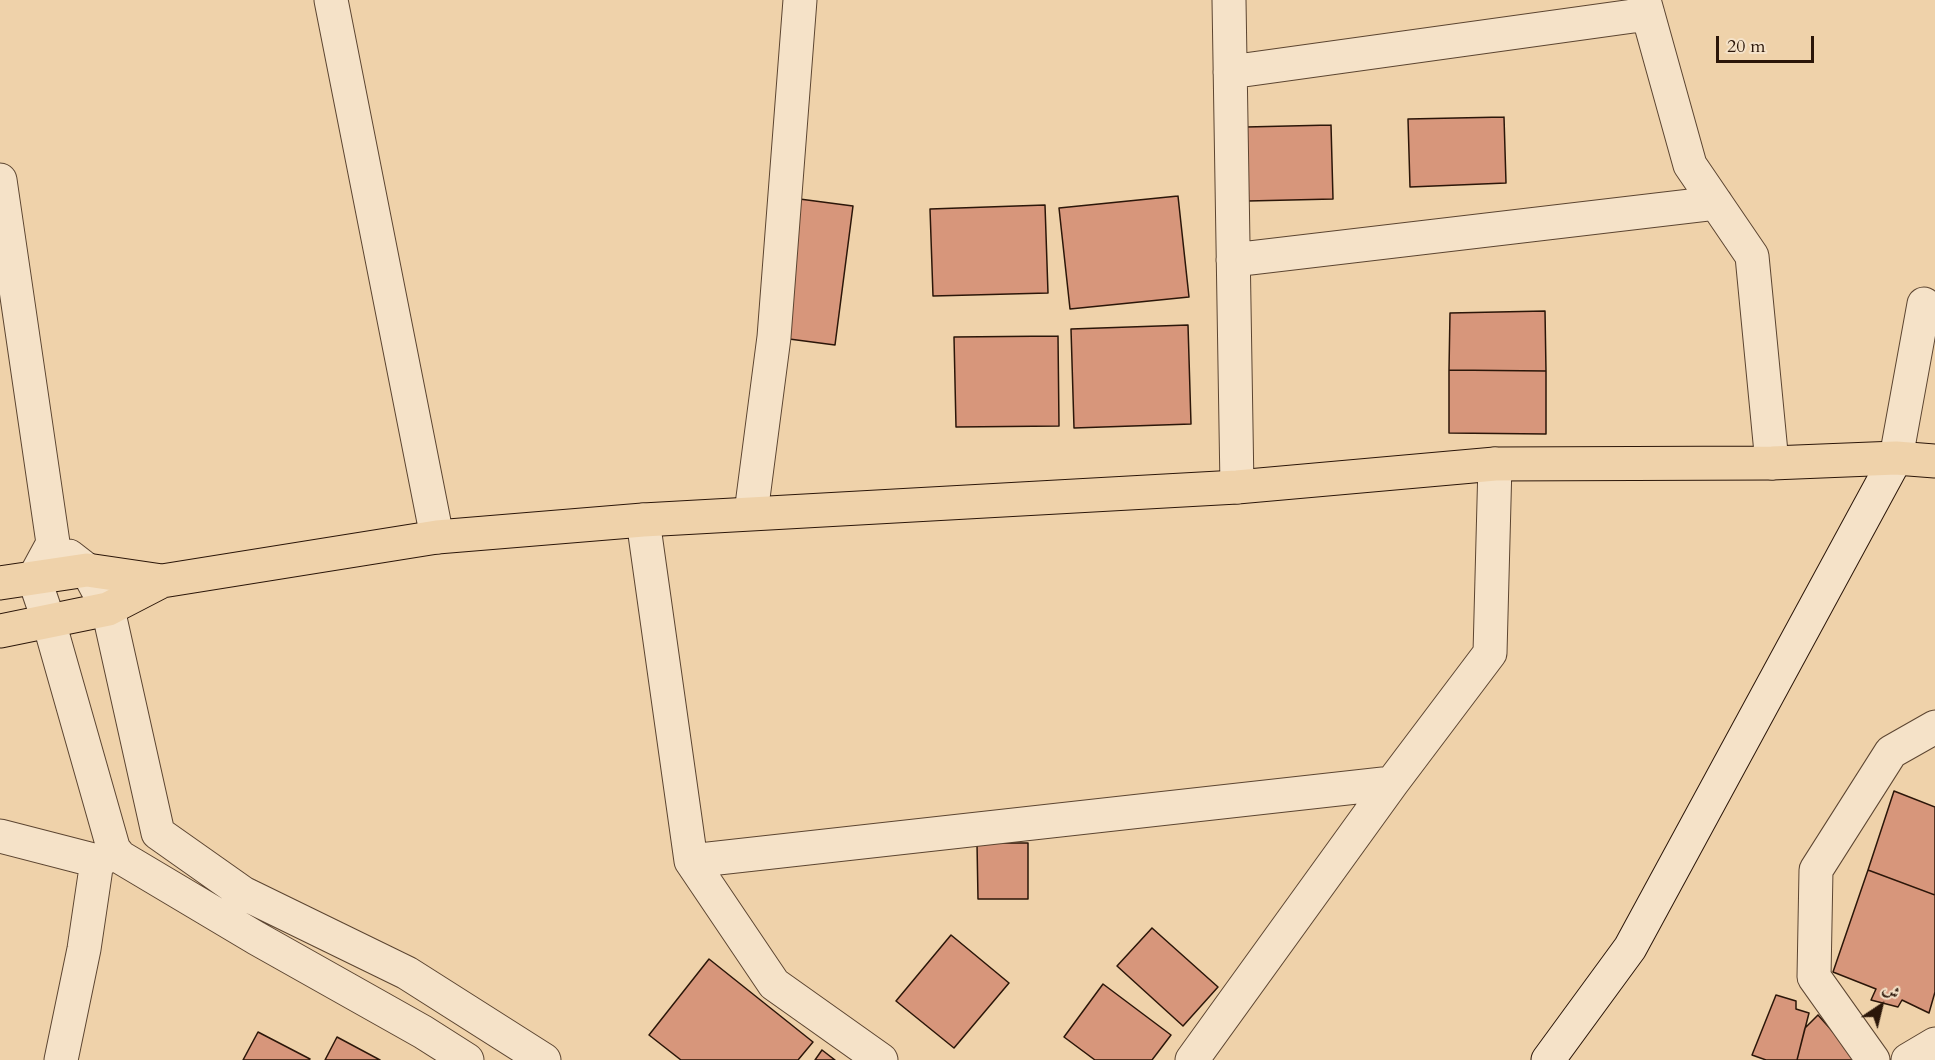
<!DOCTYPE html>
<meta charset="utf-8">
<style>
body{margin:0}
#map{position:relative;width:1935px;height:1060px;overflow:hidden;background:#efd2aa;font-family:Cardo,Amiri,serif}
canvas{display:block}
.north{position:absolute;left:1851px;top:976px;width:60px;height:60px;-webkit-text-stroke:4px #f5e2c8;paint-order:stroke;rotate:35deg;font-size:16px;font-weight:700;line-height:24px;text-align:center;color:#2b1609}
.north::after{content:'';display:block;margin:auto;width:21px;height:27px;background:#2b1609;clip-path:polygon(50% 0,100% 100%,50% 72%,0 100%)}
.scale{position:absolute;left:1716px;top:36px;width:98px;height:27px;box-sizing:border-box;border:3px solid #2b1609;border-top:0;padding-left:8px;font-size:18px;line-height:21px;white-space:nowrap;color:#2b1609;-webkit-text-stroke:4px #f5e2c8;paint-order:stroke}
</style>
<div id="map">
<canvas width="1935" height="1060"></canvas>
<div class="north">ش</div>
<div class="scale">20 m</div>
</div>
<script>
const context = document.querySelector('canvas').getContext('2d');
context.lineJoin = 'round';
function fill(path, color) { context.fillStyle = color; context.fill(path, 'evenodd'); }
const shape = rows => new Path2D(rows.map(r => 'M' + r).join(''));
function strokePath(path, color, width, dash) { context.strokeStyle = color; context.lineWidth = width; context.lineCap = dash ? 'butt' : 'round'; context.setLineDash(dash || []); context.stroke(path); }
const building = shape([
 [1504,117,1506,183,1410,187,1408,119,1504,117],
 [1331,125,1333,199,1248,201,1246,127,1331,125],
 [1178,196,1189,297,1070,309,1059,208,1178,196],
 [792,198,853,206,835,345,774,337,792,198],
 [1045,205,1048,293,933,296,930,209,1045,205],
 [1545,311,1546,371,1449,370,1450,313,1545,311],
 [1188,325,1191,424,1074,428,1071,329,1188,325],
 [1058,336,1059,426,956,427,954,337,1058,336],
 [1449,370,1546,371,1546,434,1449,433,1449,370],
 [1894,791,1935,807,1935,895,1868,870,1894,791],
 [977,843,1028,843,1028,899,978,899,977,843],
 [1868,870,1935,895,1935,992,1929,1013,1902,1000,1898,1007,1871,1000,1876,989,1833,972,1868,870],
 [1152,928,1218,987,1183,1026,1117,966,1152,928],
 [951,935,1009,983,954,1048,896,1001,951,935],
 [709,959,813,1042,798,1060,681,1060,649,1035,709,959],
 [1103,984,1171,1035,1152,1060,1095,1060,1064,1037,1103,984],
 [1776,995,1796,1001,1796,1009,1809,1013,1797,1060,1766,1060,1752,1055,1776,995],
 [1818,1015,1858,1060,1797,1060,1805,1028,1818,1015],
 [258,1032,310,1059,309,1060,243,1060,258,1032],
 [337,1037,380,1060,325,1060,337,1037],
 [822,1050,835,1060,815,1060,822,1050]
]);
fill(building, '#d7967b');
strokePath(building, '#2b1609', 1.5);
const minor = shape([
 [331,0,437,537],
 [1229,0,1237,487],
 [1644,0,1690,165,1752,256,1772,463],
 [1230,72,1648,14],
 [0,180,53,543,34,578,49,622,115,854,256,938,423,1032,467,1060],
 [1233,260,1716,203],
 [1896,458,1924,304],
 [751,513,774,337,800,0],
 [643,520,691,861,774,984,881,1060],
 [69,556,87,570,108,609,158,833,243,893,407,973,544,1060],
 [0,836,97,861,117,853],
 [691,861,1392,783],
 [61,1060,84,949,97,861],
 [1192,1060,1392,783,1490,653,1495,464],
 [1873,1060,1814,977,1816,870,1891,752,1935,727],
 [1908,1060,1935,1044]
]);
const secondary = shape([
 [1548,1060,1630,948,1896,458]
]);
const primary = shape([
 [0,583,87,570,162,581,437,537,643,520,1237,487,1495,464,1772,463,1896,458,1935,461],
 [0,631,108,609,162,581]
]);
strokePath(minor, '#5c4531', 35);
strokePath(secondary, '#2b1609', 35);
strokePath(primary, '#2b1609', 35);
strokePath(minor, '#f5e2c8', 33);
strokePath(secondary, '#f5e2c8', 33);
strokePath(primary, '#efd2aa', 33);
</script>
